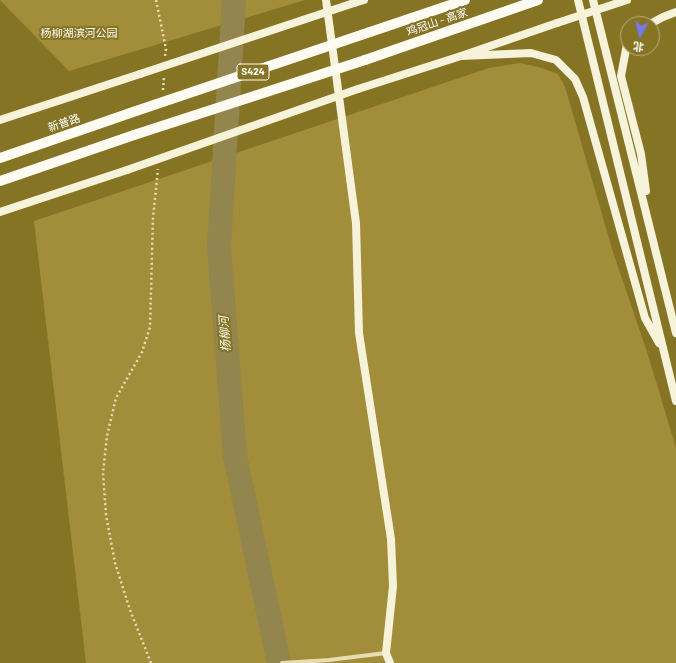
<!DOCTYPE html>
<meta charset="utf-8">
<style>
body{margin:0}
#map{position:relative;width:676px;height:663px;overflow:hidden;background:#867425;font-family:Barlow,"Noto Sans SC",sans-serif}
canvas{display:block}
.north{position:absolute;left:620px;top:16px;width:40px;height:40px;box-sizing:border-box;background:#867425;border:1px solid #b6ac7c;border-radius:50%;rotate:188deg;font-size:11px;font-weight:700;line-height:16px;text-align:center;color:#fff}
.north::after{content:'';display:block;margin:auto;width:14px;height:18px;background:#7479f2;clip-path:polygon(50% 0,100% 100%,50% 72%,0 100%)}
</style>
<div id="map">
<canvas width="676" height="663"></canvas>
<div class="north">北</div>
</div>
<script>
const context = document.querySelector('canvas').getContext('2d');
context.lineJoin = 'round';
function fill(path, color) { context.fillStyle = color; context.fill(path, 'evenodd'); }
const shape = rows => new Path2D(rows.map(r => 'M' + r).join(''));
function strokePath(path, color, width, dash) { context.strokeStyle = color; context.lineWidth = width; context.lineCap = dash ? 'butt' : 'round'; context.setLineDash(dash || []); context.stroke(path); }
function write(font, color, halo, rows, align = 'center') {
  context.font = font + ' Barlow,"Noto Sans SC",sans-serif'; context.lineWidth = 4; context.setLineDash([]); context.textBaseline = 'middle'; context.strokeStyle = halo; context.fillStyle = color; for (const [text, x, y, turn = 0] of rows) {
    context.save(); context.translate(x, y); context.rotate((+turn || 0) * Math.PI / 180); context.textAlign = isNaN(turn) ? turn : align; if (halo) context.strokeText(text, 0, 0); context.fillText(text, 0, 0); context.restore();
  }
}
fill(shape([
 [0,0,305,0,69,71],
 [520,63,538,67,558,74,565,87,613,252,648,355,676,448,676,663,86,663,34,221,489,68]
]), '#a28d3a');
strokePath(shape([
 [234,0,219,247,235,456,279,663]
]), '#92864e', 24);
strokePath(shape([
 [156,0,166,49,165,56],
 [163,90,164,77],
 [151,663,130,610,115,563,106,515,103,473,107,436,116,398,142,352,150,327,153,218,158,169]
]), '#e8ddb0', 2.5, [2, 3]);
strokePath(shape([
 [282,663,329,660,386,653]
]), '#e8ddb0', 4);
strokePath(shape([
 [326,0,356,223,359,333,391,539,393,586,386,653,390,663],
 [578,0,676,401],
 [593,0,676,333],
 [354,3,364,0],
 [650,24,663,17,676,12],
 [628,42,627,44,621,76,641,154,646,191],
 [461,56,531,53,556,60,575,79,583,97,645,318,659,343],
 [358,89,461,56,557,23],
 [0,120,140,74],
 [0,212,127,170]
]), '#f7f2da', 8);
strokePath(shape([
 [370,32,465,0],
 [365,60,538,0],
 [0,158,136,111],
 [0,181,134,135]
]), '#fefcf2', 10);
strokePath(shape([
 [557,23,627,0],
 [140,74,354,3],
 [127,170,358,89]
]), '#f7f2da', 8);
strokePath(shape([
 [136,111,370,32],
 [134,135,365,60]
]), '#fefcf2', 10);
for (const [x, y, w] of [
 [253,72,32]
]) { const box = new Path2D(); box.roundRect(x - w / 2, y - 8, w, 16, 3); context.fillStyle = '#867425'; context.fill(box); strokePath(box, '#fff', 1); }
write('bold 10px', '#fff', null, [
 ["S424",253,72]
]);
write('11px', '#fff', '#867425', [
 ["鸡冠山 - 高家",437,22,-19],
 ["新普路",64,123,-19]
]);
write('11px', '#fdfcf6', '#867425', [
 ["杨柳湖滨河公园",79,33]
]);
write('italic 12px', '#fefcf8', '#867425', [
 ["杨柳河",225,334,-94]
]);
</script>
